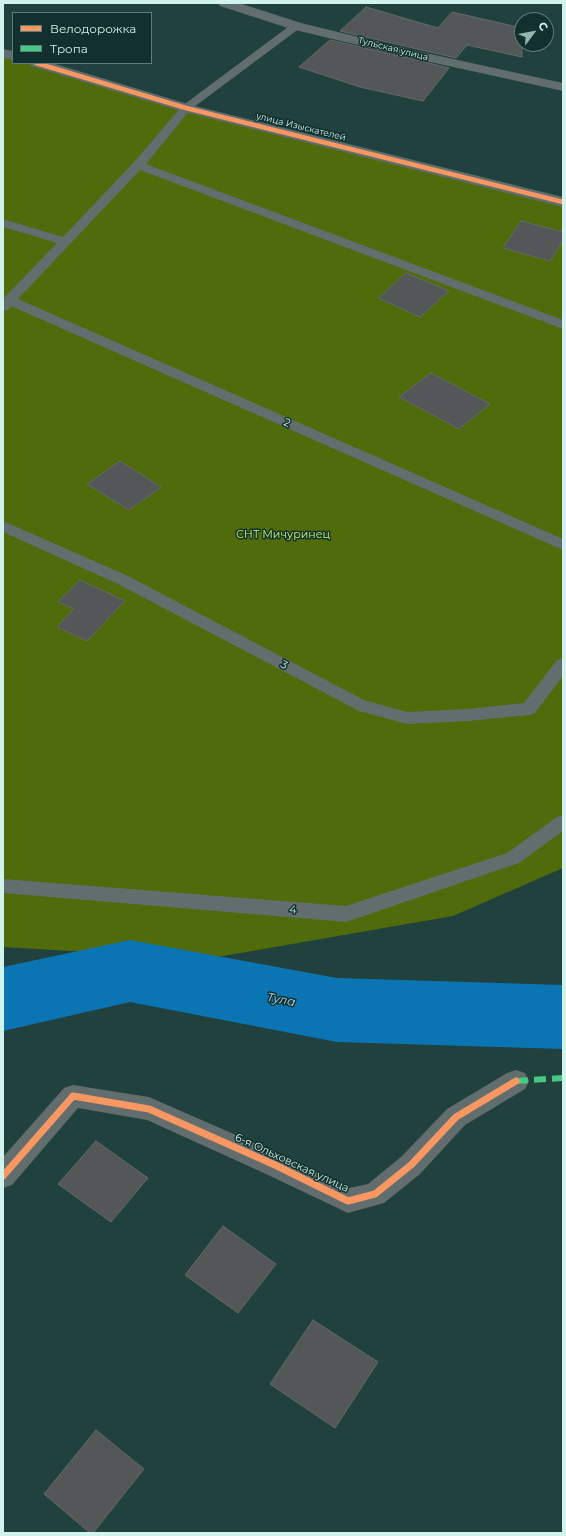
<!DOCTYPE html>
<meta charset="utf-8">
<style>
body{margin:0}
#map{position:relative;width:566px;height:1536px;overflow:hidden;background:#21413e;font-family:Montserrat,sans-serif}
canvas{display:block}
.frame{position:absolute;inset:0;border:4px solid #d0f3ed;pointer-events:none}
.legend{position:absolute;left:12px;top:12px;width:140px;height:52px;box-sizing:border-box;background:#12302d;border:1px solid #5e7e7a;margin:0;padding:5px 7px;list-style:none;font-size:12px;color:#d0f3ed}
.legend li{display:flex;align-items:center;gap:8px;height:20px}
.legend b{width:20px;border:1px solid #5e7e7a}
.north{position:absolute;left:514px;top:12px;width:40px;height:40px;box-sizing:border-box;background:#12302d;border:1px solid #5e7e7a;border-radius:50%;rotate:58deg;font-size:11px;font-weight:700;line-height:16px;text-align:center;color:#d0f3ed}
.north::after{content:'';display:block;margin:auto;width:14px;height:18px;background:#93b5b0;clip-path:polygon(50% 0,100% 100%,50% 72%,0 100%)}
</style>
<div id="map">
<canvas width="566" height="1536"></canvas>
<div class="frame"></div>
<ul class="legend">
<li><b style="height:5px;background:#f99763"></b>Велодорожка</li>
<li><b style="height:5px;background:#46c982"></b>Тропа</li>
</ul>
<div class="north">С</div>
</div>
<script>
const context = document.querySelector('canvas').getContext('2d');
context.lineJoin = 'round';
function fill(path, color) { context.fillStyle = color; context.fill(path, 'evenodd'); }
const shape = rows => new Path2D(rows.map(r => 'M' + r).join(''));
function strokePath(path, color, width, dash) { context.strokeStyle = color; context.lineWidth = width; context.lineCap = dash ? 'butt' : 'round'; context.setLineDash(dash || []); context.stroke(path); }
function write(font, color, halo, rows, align = 'center') {
  context.font = font + ' Montserrat,sans-serif'; context.lineWidth = 3; context.setLineDash([]); context.textBaseline = 'middle'; context.strokeStyle = halo; context.fillStyle = color; for (const [text, x, y, turn = 0] of rows) {
    context.save(); context.translate(x, y); context.rotate((+turn || 0) * Math.PI / 180); context.textAlign = isNaN(turn) ? turn : align; if (halo) context.strokeText(text, 0, 0); context.fillText(text, 0, 0); context.restore();
  }
}
fill(shape([
 [3,53,13,56,13,63,37,63,186,108,563,202,563,868,453,916,206,959,3,947]
]), '#4f6b0c');
fill(shape([
 [130,940,337,978,563,985,563,1049,337,1042,130,1002,3,1031,3,967,130,940]
]), '#0b75b3');
const building = shape([
 [366,7,438,28,452,12,522,28,522,57,467,45,456,58,340,31,366,7],
 [330,40,412,59,449,68,423,101,360,87,299,67,330,40],
 [521,221,563,232,563,240,550,261,503,248,521,221],
 [406,273,449,291,420,317,378,298,406,273],
 [431,373,490,404,459,429,399,397,431,373],
 [120,461,161,487,129,510,87,484,120,461],
 [80,580,125,601,87,641,57,627,74,609,58,602,80,580],
 [96,1141,148,1178,111,1222,58,1184,96,1141],
 [223,1226,276,1264,238,1313,185,1275,223,1226],
 [313,1320,378,1362,335,1428,270,1384,313,1320],
 [96,1430,144,1469,93,1533,90,1533,44,1494,96,1430]
]);
fill(building, '#535758');
strokePath(building, '#656969', 1);
fill(shape([
 [296,23,300,24,302,26,300,28,190,110,146,164,563,320,563,329,140,170,18,299,563,539,563,550,11,306,8,310,3,311,3,299,57,243,3,227,3,219,63,237,134,162,182,106,292,24,296,23],
 [3,521,128,576,364,700,407,712,468,709,524,703,557,660,563,658,563,676,535,713,529,715,468,721,407,724,359,711,118,584,3,532,3,521],
 [563,815,563,831,519,863,346,922,3,893,3,879,346,906,507,853,557,817,563,815]
]), '#616e6d');
fill(shape([
 [218,3,239,3,301,23,412,50,563,83,563,91,412,58,291,29,220,6,218,3],
 [3,49,13,51,13,60,3,58,3,49],
 [29,63,52,63,191,105,563,197,563,207,181,111,31,66,29,63],
 [516,1070,525,1073,529,1081,525,1089,465,1125,420,1174,384,1203,348,1213,266,1174,147,1120,78,1108,12,1185,3,1188,3,1157,64,1088,73,1085,149,1097,158,1101,284,1156,349,1188,368,1184,402,1156,447,1109,507,1073,516,1070]
]), '#616e6d');
strokePath(shape([
 [516,1081,563,1078]
]), '#46c982', 6, [12, 6]);
strokePath(shape([
 [36,63,186,108,563,202]
]), '#f99763', 4.5);
strokePath(shape([
 [3,1176,73,1096,149,1109,275,1165,348,1201,375,1194,411,1165,456,1117,516,1081]
]), '#f99763', 7);
write('9px', '#d0f3ed', '#12302d', [
 ["Тульская улица",393,49,14],
 ["улица Изыскателей",301,127,14]
]);
write('11px', '#d0f3ed', '#12302d', [
 ["2",287,423,24],
 ["3",284,665,28],
 ["4",293,910,5],
 ["6-я Ольховская улица",292,1163,25]
]);
write('11px', '#ccf772', '#12302d', [
 ["СНТ Мичуринец",283,535]
]);
write('italic 12px', '#add7fb', '#12302d', [
 ["Тула",281,1000,11]
]);
</script>
